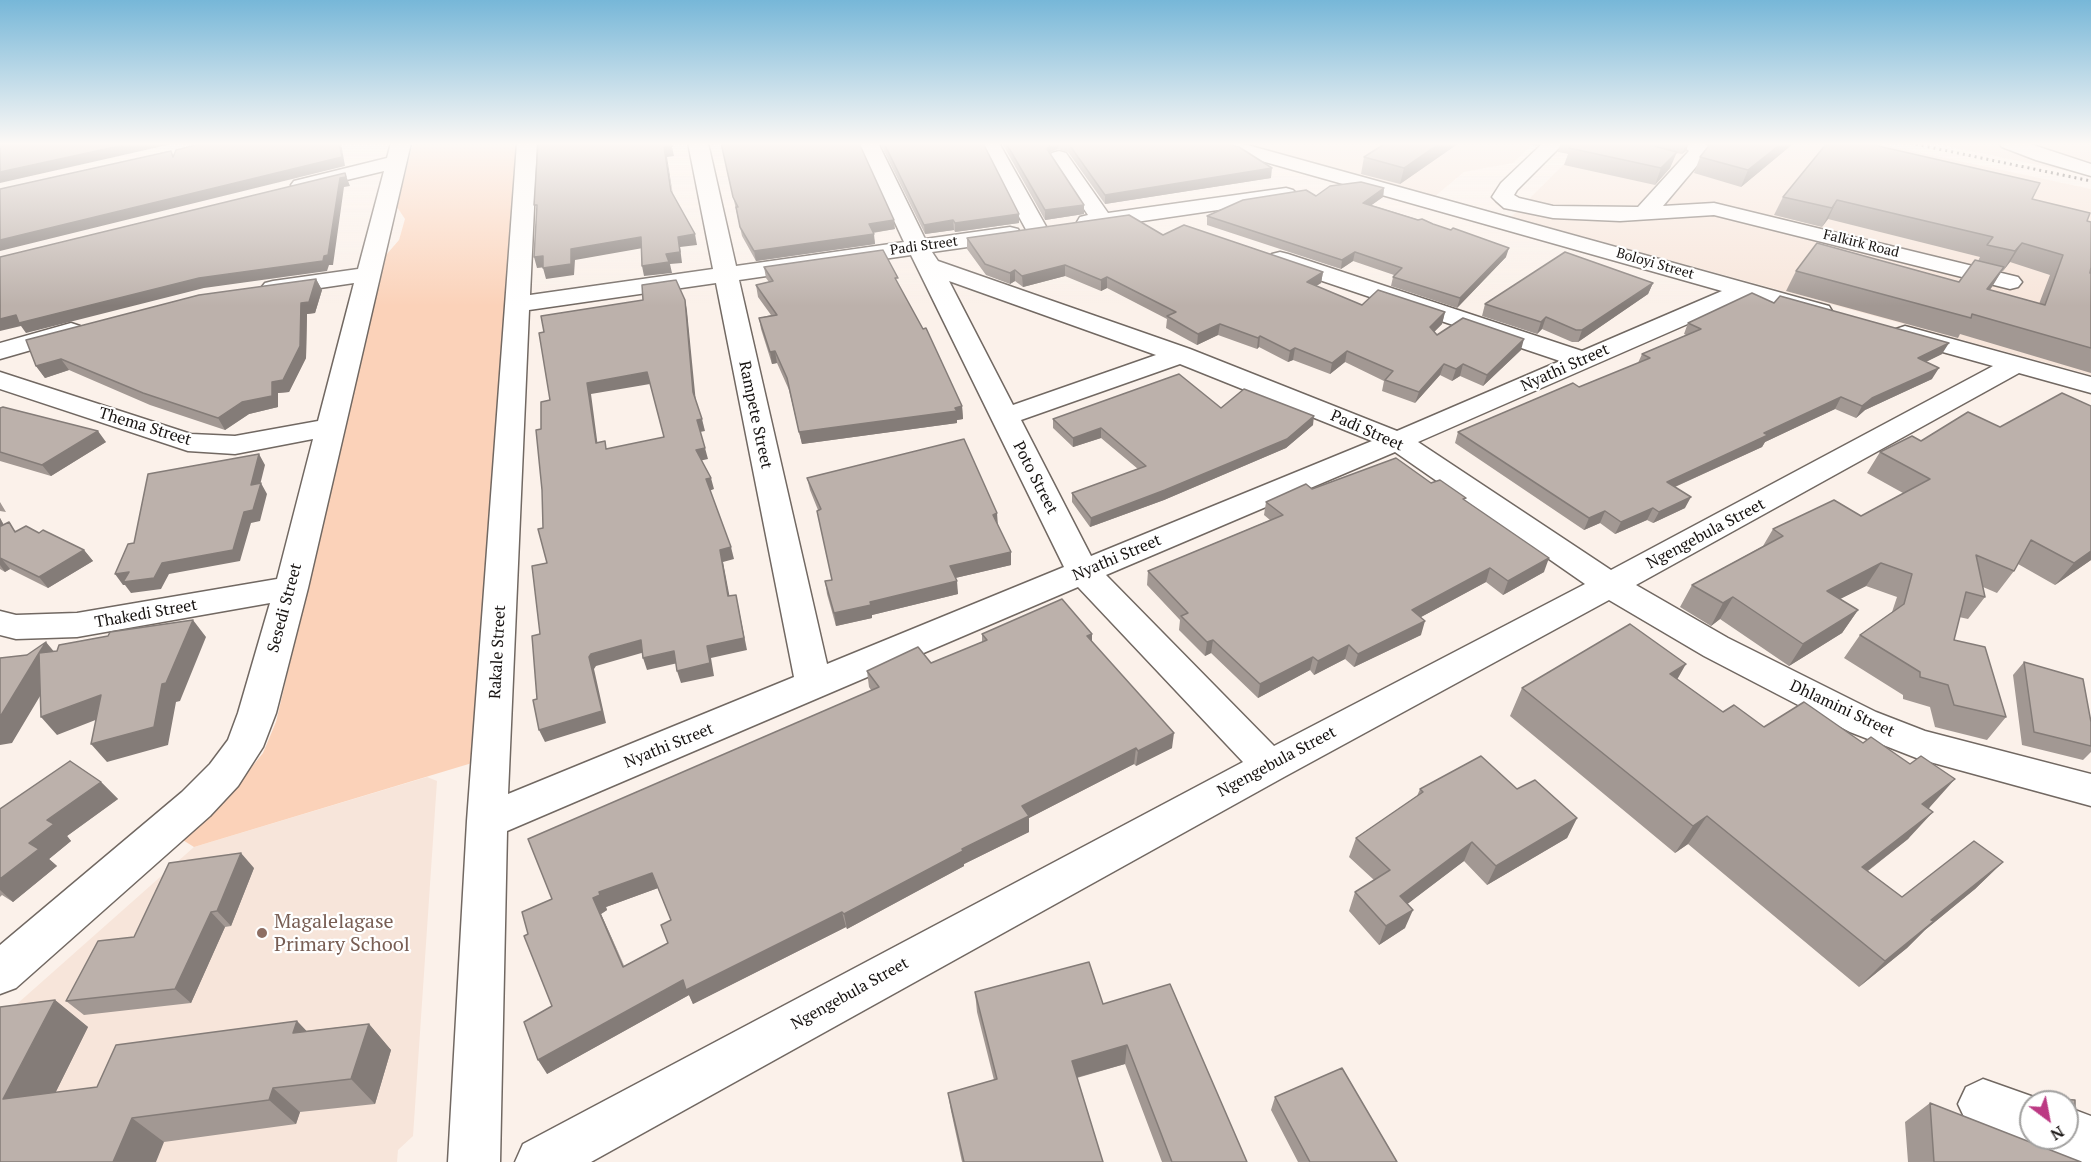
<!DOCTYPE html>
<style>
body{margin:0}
#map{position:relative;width:2091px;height:1162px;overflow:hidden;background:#fbf1ea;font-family:"PT Serif",serif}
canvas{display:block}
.north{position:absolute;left:2019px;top:1090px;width:60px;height:60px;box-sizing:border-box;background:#fff;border:2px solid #a2a1a0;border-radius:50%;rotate:148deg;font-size:16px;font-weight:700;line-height:24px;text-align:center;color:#171311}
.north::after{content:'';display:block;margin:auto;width:21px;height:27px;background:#bc3a83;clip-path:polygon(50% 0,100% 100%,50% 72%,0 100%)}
</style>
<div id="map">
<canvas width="2091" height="1162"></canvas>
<div class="north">N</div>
</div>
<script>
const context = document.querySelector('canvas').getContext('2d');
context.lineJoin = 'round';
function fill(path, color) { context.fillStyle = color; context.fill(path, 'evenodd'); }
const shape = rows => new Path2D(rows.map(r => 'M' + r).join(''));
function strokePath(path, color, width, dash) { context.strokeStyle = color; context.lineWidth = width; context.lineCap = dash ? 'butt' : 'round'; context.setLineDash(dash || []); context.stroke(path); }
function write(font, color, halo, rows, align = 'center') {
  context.font = font + ' "PT Serif",serif'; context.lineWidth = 4.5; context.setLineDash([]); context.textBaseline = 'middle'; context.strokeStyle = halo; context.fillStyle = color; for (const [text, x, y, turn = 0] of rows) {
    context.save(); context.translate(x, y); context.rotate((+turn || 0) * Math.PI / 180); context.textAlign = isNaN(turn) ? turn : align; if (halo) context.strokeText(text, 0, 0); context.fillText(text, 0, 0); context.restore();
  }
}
fill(shape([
 [1234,143,1534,143,1513,163,1464,172,1433,198],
 [1585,143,1875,143,2091,189,2091,375,1511,217],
 [1931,143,2091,143,2091,176],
 [427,777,437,781,413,1136,398,1150,397,1162,0,1162,0,1019,194,847]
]), '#f7e5da');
fill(shape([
 [413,143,516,143,472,763,194,847,178,837,234,789,263,753,276,722,386,255,399,240,405,219,397,207]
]), '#fbd2b9');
const minor = shape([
 [391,143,411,143,308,588,276,713,263,747,238,786,210,816,16,988,0,994,0,945,182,792,210,764,228,740,238,713,270,603,77,637,16,639,0,635,0,611,16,615,77,613,277,579,313,439,235,454,188,451,0,389,0,372,191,434,235,436,318,421,354,283,273,295,265,293,261,288,265,283,273,281,358,269,384,171,301,191,294,189,291,185,294,181,387,158,391,143],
 [517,143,537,143,530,295,713,269,688,143,708,143,736,266,904,242,858,143,878,143,925,239,1010,227,1018,229,1021,234,1018,239,1010,241,932,252,938,261,1190,349,1397,431,1560,361,1272,264,1268,259,1272,254,1280,252,1288,254,1582,351,1722,291,1212,147,1209,143,1240,143,1829,306,1832,311,1829,316,1820,318,1747,298,1418,442,1611,570,1993,366,1896,339,1892,334,1896,329,1905,326,2091,377,2091,393,2019,373,1636,585,1728,638,1876,712,1925,731,2091,774,2091,806,1919,759,1850,732,1704,656,1609,600,1284,777,591,1162,515,1162,523,1144,1243,762,1078,587,507,831,500,1162,448,1162,467,821,517,143],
 [911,255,1064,567,827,664,739,280,911,255],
 [949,281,1156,355,1013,405,949,281],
 [716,283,794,677,508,794,529,310,716,283],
 [1180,364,1372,441,1091,556,1021,420,1180,364],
 [1395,452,1585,584,1274,746,1106,575,1395,452],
 [979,143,999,143,1048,230,1045,235,1037,237,1029,235,979,143],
 [1543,143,1564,143,1517,190,1514,195,1519,198,1553,206,1638,207,1689,151,1679,143,1704,143,1711,149,1663,206,1714,203,2018,277,2022,282,2018,287,2010,289,1714,215,1620,221,1553,218,1504,208,1496,201,1492,197,1501,183,1543,143],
 [1999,143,2027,143,2091,164,2091,176,2036,160,2002,147,1999,143],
 [1059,151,1066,153,1108,213,1286,188,1293,190,1297,194,1293,198,1286,200,1088,229,1080,227,1077,222,1080,217,1088,215,1049,157,1052,153,1059,151],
 [71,323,80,326,84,331,80,336,0,359,0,343,71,323],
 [1983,1079,2048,1102,2031,1102,2031,1138,2067,1138,2067,1107,2091,1116,2091,1162,2080,1162,2049,1150,2045,1139,2031,1145,1966,1121,1958,1104,1966,1087,1983,1079]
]);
strokePath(minor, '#716862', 3);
fill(minor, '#fff');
strokePath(shape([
 [1910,143,2091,181]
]), '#302b29', 3, [2, 4]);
fill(shape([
 [721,143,895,229,873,233,875,244,756,261,742,236],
 [880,143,983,143,1019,223,955,232,954,230,925,234],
 [1002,143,1222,143,1271,178,1105,204,1068,152,1058,149,1050,152,1050,153,1084,205,1084,214,1045,220],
 [1459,143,1400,184,1361,174,1364,157],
 [1525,143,1540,143,1537,146],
 [1561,143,1689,143,1686,151,1682,154,1676,153,1670,168,1655,185,1564,165,1568,154,1558,152],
 [1706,143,1794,143,1741,187,1694,173,1700,157,1709,145],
 [1384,188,1383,197,1371,205,1433,224,1506,257,1457,308,1391,286,1393,277,1394,275,1353,261,1341,269,1207,225,1207,216,1316,196],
 [1783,197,2032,199,2087,221,2090,273,2091,273,2091,373,1960,334,1958,338,1786,291,1796,271,1959,282,1978,261,1980,257,1828,219,1822,227,1774,215],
 [2010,262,2050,275,2039,304,1989,290,2002,271,2003,271],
 [1163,235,1323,272,1321,283,1316,286,1362,305,1445,312,1442,324,1434,332,1437,335,1521,350,1483,386,1460,376,1452,381,1440,375,1415,403,1382,391,1384,381,1345,362,1330,374,1293,360,1288,362,1259,347,1257,349,1218,335,1197,345,1166,328,1167,319,1107,288,1101,291,1065,276,1023,287,1015,281,1010,284,986,275,967,249,967,238],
 [764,267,898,284,962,406,963,419,957,420,957,423,802,444,789,390,777,363,772,364,761,329,759,318,771,315,758,297,756,285,769,282,766,278],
 [316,279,322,290,315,313,307,314,306,358,289,392,278,393,278,407,249,414,225,430,150,405,69,370,45,378,36,366],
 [1653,283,1648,294,1578,342,1572,342,1542,329,1537,334,1482,316,1485,304],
 [1774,303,1942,354,1926,362,1932,379,1865,410,1856,418,1835,409,1765,442,1762,447,1675,487,1685,508,1653,523,1647,520,1615,534,1600,523,1584,530,1455,443,1458,432,1579,387,1638,363,1642,354,1686,335,1684,334,1688,323],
 [2091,406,2091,560,2055,585,2018,564,2014,571,1997,593,1983,587,1985,597,1968,619,1959,617,1954,640,2006,717,1987,740,1935,727,1930,707,1903,699,1903,695,1844,658,1860,635,1892,612,1897,597,1866,586,1840,599,1858,610,1842,633,1789,666,1720,619,1711,626,1680,607,1692,585,1763,546,1773,529,1861,516,1903,493,1867,473,1880,452,1921,441,2000,427],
 [0,408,106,442,51,476,0,461],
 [1221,408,1313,425,1286,448,1164,500,1090,527,1072,502,1072,493,1138,469,1101,438,1073,447,1053,428,1053,419],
 [807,478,998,525,1011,565,955,578,958,594,872,615,872,618,836,626,827,594,825,581,832,580,820,523,817,511,818,510,810,490],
 [1431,483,1465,501,1544,572,1503,595,1486,582,1421,617,1421,635,1354,667,1345,659,1314,675,1310,670,1258,698,1211,653,1205,656,1179,630,1180,620,1147,585,1148,571,1270,520,1264,515,1266,502,1312,489],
 [0,502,6,512,0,511],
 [0,518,4,525,16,531,39,533,84,550,93,561,48,588,10,569,5,572,0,569],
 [982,634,1092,634,1092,642,1172,748,1136,766,1134,764,1029,818,1029,832,964,864,964,866,847,929,846,927,693,1004,689,995,547,1074,552,1006,528,934,552,899,871,690,869,687,867,671,931,663,982,642],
 [658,888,671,920,668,943,624,966,601,914,607,910,606,907],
 [2024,662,2091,722,2091,752,2083,760,2022,745,2013,675],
 [1677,679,1723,712,1764,727,1930,807,1908,839,1868,871,1902,897,2003,862,1975,889,1925,930,1907,948,1859,987,1688,844,1675,853,1510,716,1522,688],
 [101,782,118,799,67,836,71,841,49,859,57,866,13,902,2,895,0,897,0,809],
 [1420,789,1517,789,1577,818,1567,838,1487,885,1464,861,1407,904,1405,928,1379,945,1349,911,1355,892,1374,880,1349,857,1356,838,1417,796],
 [254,868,231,926,225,927,191,1003,84,1015,66,1001,134,937],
 [975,992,1103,1004,1247,1162,1162,1162,1125,1064,1077,1078,1103,1162,962,1162,951,1111,948,1093,994,1080,977,1012],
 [55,1000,88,1027,55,1093,97,1087,297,1021,306,1031,369,1024,391,1050,375,1104,300,1112,296,1124,164,1142,0,1162],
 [1275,1097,1397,1162,1298,1162,1271,1110],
 [2043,1098,2075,1100,2075,1129,2067,1134,2067,1102,2038,1102],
 [1930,1103,2081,1162,1908,1162,1905,1122]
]), '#a29893');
fill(shape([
 [133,143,171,143,172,144,0,183,0,172],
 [339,143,341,143,345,166,0,251,0,240],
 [671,143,674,156,667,157,674,202,664,147],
 [1050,143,1058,143,1058,149,1050,152,1047,158,1047,149],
 [1440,143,1459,143,1400,184,1404,168],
 [1687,143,1689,143,1686,151,1682,154],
 [1782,143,1794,143,1741,187,1748,170],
 [1677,152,1670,168,1655,185,1661,168],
 [1272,168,1271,178,1105,204,1105,195],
 [345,173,350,186,344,187,333,265,329,265,327,271,204,288,26,333,21,326,0,331,0,319,340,178],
 [1384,188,1383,197,1362,212,1363,203],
 [1837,200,1828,219,1822,227,1832,208],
 [1084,205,1084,214,1045,220,1045,210],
 [1019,214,1019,223,955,232,955,223],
 [894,220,895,229,870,233,869,224],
 [953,220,954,230,925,234,924,225],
 [695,234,697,245,680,247,682,263,670,264,672,273,644,276,642,266,666,254,678,237],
 [874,234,875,244,756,261,754,251],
 [641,237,643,248,575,260,574,275,546,279,543,268,571,249],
 [2022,243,2010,262,2003,271,2015,251],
 [1509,248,1506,257,1457,308,1460,298],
 [1355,252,1353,261,1341,269,1342,260],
 [543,256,547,267,537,268,534,257],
 [1065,265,1065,276,1023,287,1022,276],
 [2004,267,1992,287,1975,310,1987,289],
 [1015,270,1015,281,1010,284,1010,273],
 [1323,272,1321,283,1305,293,1307,282],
 [1107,277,1107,288,1101,291,1101,280],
 [316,279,322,290,315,313,307,314,306,358,289,392,278,393,278,407,249,414,225,430,218,418,272,382,301,303],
 [1653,283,1648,294,1578,342,1582,330],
 [685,300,687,311,696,403,693,392],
 [1445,312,1442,324,1427,339,1430,327],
 [1546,317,1542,329,1537,334,1541,322],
 [1220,324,1218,335,1197,345,1198,334],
 [1260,336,1259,347,1257,349,1258,338],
 [1524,339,1521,350,1483,386,1487,375],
 [1949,343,1942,354,1911,369,1918,358],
 [1295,348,1293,360,1288,362,1290,351],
 [775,351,777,363,772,364,770,352],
 [1347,351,1345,362,1330,374,1332,363],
 [61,359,69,370,45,378,36,366],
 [1444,364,1440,375,1415,403,1419,392],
 [1463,364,1460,376,1452,381,1456,369],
 [1939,368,1932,379,1865,410,1856,418,1862,406,1872,398],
 [647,372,650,384,591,394,599,455,596,443,587,383],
 [1841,397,1835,409,1765,442,1762,447,1661,493,1667,482,1764,433],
 [962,406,963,419,957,420,957,423,802,444,799,432],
 [1314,416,1313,425,1286,448,1164,500,1090,527,1091,518],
 [702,419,705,431,700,432,697,420],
 [1101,428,1101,438,1073,447,1073,438],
 [98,431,106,442,51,476,42,465],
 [705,448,708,459,699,461,696,450],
 [259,454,265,465,259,489,261,483,267,494,260,521,251,523,240,561,169,574,161,589,131,593,125,585,123,585,115,574,162,563,251,485],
 [711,478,714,489,709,491,706,479],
 [1691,497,1685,508,1653,523,1659,512],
 [1653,508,1647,520,1615,534,1621,522],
 [1605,511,1600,523,1584,530,1589,518],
 [997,513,998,526,993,515],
 [0,518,10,537,0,523],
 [731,547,734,559,723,562,732,609,728,596,720,550],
 [84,550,93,561,48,588,39,577],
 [2091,551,2091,560,2055,585,2074,563],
 [1011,552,1011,565,951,579,950,566],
 [0,558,1,558,10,569,5,572,0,565],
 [1549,558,1544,572,1503,595,1508,581],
 [1881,563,1866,586,1812,613,1827,591],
 [1490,568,1486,582,1408,624,1412,610],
 [957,581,958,594,872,615,872,618,836,626,834,613,870,602],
 [736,595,747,650,711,658,714,676,681,683,677,671],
 [1733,597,1720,619,1711,626,1723,603],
 [1858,610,1842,633,1789,666,1803,644],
 [193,620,206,637,180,701,176,702,168,745,107,762,91,744,162,684],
 [1425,621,1421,635,1354,667,1358,654],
 [1092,634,1092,649,1087,636],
 [641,640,645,652,596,666,594,669,606,723,545,742,539,730,589,657,591,654],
 [1213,640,1211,653,1205,656,1207,642],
 [46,642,61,660,39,653],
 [1349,645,1345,659,1314,675,1318,661],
 [674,651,678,663,647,670,643,658],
 [39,653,55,671,12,743,0,745,0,717],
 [1313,657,1310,670,1258,698,1260,684],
 [1686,664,1670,692,1670,674],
 [101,695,116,712,57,735,41,717],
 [1174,733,1172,748,1136,766,1138,751],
 [1136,748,1134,764,1029,818,1029,832,964,864,964,866,847,929,844,914,962,849,1022,806],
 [1955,779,1930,807,1898,832,1922,804],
 [101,782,118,799,67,836,71,841,49,859,57,866,13,902,0,890,0,879,47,820],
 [1933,812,1908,839,1838,894,1862,867],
 [1707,816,1688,844,1675,853,1693,826],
 [1577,818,1567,838,1487,885,1496,866],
 [1472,842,1464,861,1393,915,1400,896],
 [241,853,254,868,231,926,217,911],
 [2003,862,1975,889,1925,930,1907,948,1859,987,1885,961,1931,920],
 [652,873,658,888,606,907,607,910,601,914,631,981,593,898,599,892],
 [1413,910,1405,928,1379,945,1386,926],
 [211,912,225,927,191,1003,175,989],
 [842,912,846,927,693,1004,689,995,547,1074,538,1060,683,980],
 [55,1000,88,1027,40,1124,3,1099],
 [297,1021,322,1047,293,1033],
 [369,1024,391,1050,375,1104,351,1079],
 [1127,1045,1125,1064,1071,1079,1072,1061],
 [273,1088,300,1112,296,1124,269,1100],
 [132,1118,164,1142,156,1162,113,1162]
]), '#847c78');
const building = shape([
 [0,143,133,143,0,172,0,143],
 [204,143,339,143,342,157,0,240,0,189,171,151,173,157,176,150,204,143],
 [538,143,671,143,672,146,664,147,671,191,695,234,678,237,680,252,666,254,669,262,642,266,641,237,571,249,571,264,543,268,543,256,534,257,537,205,534,205,538,143],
 [721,143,859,143,894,220,869,224,874,234,754,251,740,227,736,207,738,207,733,197,721,143],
 [884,143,983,143,1019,214,955,223,953,220,924,225,884,143],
 [1006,143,1050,143,1047,149,1084,205,1045,210,1006,143],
 [1068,143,1222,143,1239,147,1272,168,1105,195,1068,143],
 [1386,143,1440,143,1404,168,1364,157,1386,143],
 [1574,143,1642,143,1677,152,1661,168,1569,148,1574,143],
 [1711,143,1782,143,1748,170,1700,157,1711,143],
 [1827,143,1865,143,2040,183,2032,199,2090,213,2087,221,2091,222,2091,267,2090,273,2091,273,2091,348,1972,314,1971,318,1796,271,1817,243,1959,282,1975,260,2004,267,1987,289,2045,305,2063,255,2022,243,2015,251,1987,245,1993,237,1837,200,1832,208,1783,197,1827,143],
 [345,173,346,177,340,178,328,255,324,256,323,261,199,278,19,323,16,315,0,319,0,257,345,173],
 [1361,182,1384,188,1363,203,1418,220,1422,219,1433,224,1451,230,1453,228,1509,248,1460,298,1393,277,1402,268,1355,252,1342,260,1207,216,1243,200,1306,190,1316,196,1330,186,1361,182],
 [1129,215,1163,235,1184,225,1323,272,1307,282,1362,305,1378,290,1445,312,1430,327,1437,335,1463,318,1524,339,1487,375,1463,364,1456,369,1444,364,1419,392,1385,380,1393,371,1347,351,1332,363,1295,348,1290,351,1260,336,1258,338,1220,324,1198,334,1167,316,1176,312,1107,277,1101,280,1065,265,1022,276,1015,270,1010,273,985,264,967,238,1129,215],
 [883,250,898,278,895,278,923,329,926,328,962,406,955,408,957,411,799,432,787,378,775,351,770,352,759,318,777,315,756,285,773,281,764,267,883,250],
 [1565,252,1653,283,1582,330,1576,330,1546,317,1541,322,1485,304,1565,252],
 [316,279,309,302,301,303,300,346,283,380,272,382,272,396,242,402,218,418,143,393,61,359,36,366,26,340,199,295,316,279],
 [676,280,685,300,693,392,702,419,697,420,705,448,696,450,711,478,706,479,731,547,720,550,728,596,736,595,744,638,707,646,710,663,677,671,674,651,643,658,641,640,591,654,589,657,602,711,539,730,533,700,537,699,532,636,540,634,532,566,547,563,538,529,543,528,542,490,536,430,541,429,541,402,550,400,539,333,544,332,541,316,643,300,642,285,676,280],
 [647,372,664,437,606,449,605,441,596,443,587,383,647,372],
 [1752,293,1774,303,1780,296,1949,343,1918,358,1939,368,1872,398,1862,406,1841,397,1764,433,1768,435,1667,482,1691,497,1659,512,1653,508,1621,522,1605,511,1589,518,1458,432,1573,383,1579,387,1650,358,1642,354,1701,329,1688,323,1752,293],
 [1179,374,1221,408,1244,389,1314,416,1287,439,1165,490,1091,518,1072,493,1146,466,1101,428,1073,438,1053,419,1179,374],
 [2062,393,2091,406,2091,551,2074,563,2031,540,2014,571,1976,555,1985,597,1966,592,1954,640,1985,647,2006,717,1954,705,1948,685,1920,677,1920,672,1860,635,1904,604,1912,574,1881,563,1827,591,1858,610,1803,644,1733,597,1723,603,1692,585,1783,536,1773,529,1834,500,1861,516,1930,479,1880,452,1912,436,1921,441,1968,412,2000,427,2062,393],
 [3,407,98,431,42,465,0,452,0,408,3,407],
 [964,439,997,513,993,515,1011,552,950,566,957,581,870,602,871,605,834,613,825,581,832,580,817,511,821,509,807,478,964,439],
 [259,454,251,485,261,483,253,510,244,512,233,550,162,563,154,578,123,582,129,572,115,574,128,544,134,543,148,474,259,454],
 [1396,458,1431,483,1440,480,1466,498,1463,499,1549,558,1508,581,1490,568,1412,610,1425,621,1358,654,1349,645,1318,661,1313,657,1260,684,1213,640,1207,642,1181,616,1188,613,1148,571,1283,515,1266,502,1306,484,1312,489,1396,458],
 [9,522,15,532,26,526,39,533,43,530,84,550,39,577,0,558,0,523,1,526,9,522],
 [1062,599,1092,634,1087,636,1174,733,1138,751,1136,748,1022,806,1029,816,962,849,963,851,844,914,842,912,686,990,683,980,538,1060,524,1022,552,1006,524,936,528,934,522,912,552,899,528,839,879,687,867,671,918,647,931,663,987,640,982,634,1062,599],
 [652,873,671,920,661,925,668,943,623,967,593,898,600,895,599,892,652,873],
 [193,620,166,683,162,684,154,727,91,744,101,695,41,717,39,653,0,717,0,658,27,655,46,642,39,653,57,651,59,645,108,636,110,632,193,620],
 [1630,624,1686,664,1670,674,1723,712,1734,705,1764,727,1804,702,1863,743,1871,737,1910,764,1921,756,1955,779,1922,804,1933,812,1862,867,1902,897,1974,841,2003,862,1931,920,1934,921,1885,961,1707,816,1693,826,1522,688,1630,624],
 [2024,662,2083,679,2091,722,2091,746,2034,732,2024,662],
 [1481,756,1517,789,1535,780,1577,818,1496,866,1472,842,1400,896,1413,910,1386,926,1355,892,1390,870,1356,838,1423,792,1420,789,1481,756],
 [70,761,101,782,47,820,54,824,29,843,39,849,0,879,0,809,70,761],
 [241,853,217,911,211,912,175,989,66,1001,98,941,134,937,169,863,241,853],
 [1089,962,1103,1004,1170,984,1247,1162,1172,1162,1127,1045,1072,1061,1103,1162,964,1162,948,1093,997,1079,975,992,1089,962],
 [55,1000,3,1099,97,1087,116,1045,297,1021,293,1033,369,1024,351,1079,273,1088,269,1100,132,1118,113,1162,0,1162,0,1007,55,1000],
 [1342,1068,1397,1162,1310,1162,1275,1097,1342,1068],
 [2043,1098,2075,1100,2075,1129,2067,1129,2067,1102,2046,1102,2043,1098],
 [1930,1103,2081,1162,1934,1162,1930,1103]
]);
fill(building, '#bcb1ab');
strokePath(building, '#847c78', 1.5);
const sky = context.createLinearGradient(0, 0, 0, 306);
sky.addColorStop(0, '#77b7d8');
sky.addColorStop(0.47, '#fdf9f6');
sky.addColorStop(1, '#fdf9f600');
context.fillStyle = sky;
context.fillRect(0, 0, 2091, 306);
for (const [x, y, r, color] of [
 [262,933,6,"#8d6e63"]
]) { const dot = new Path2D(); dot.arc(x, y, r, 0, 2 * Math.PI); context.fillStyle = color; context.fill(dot); strokePath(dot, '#fff', 2); }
write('14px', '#171311', '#fff', [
 ["Falkirk Road",1861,244,14],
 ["Padi Street",924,246,-8],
 ["Boloyi Street",1655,264,16]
]);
write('16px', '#171311', '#fff', [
 ["Nyathi Street",1565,368,-24],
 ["Rampete Street",755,415,78],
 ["Thema Street",145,427,17],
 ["Padi Street",1367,431,24],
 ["Poto Street",1035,478,63],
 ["Ngengebula Street",1706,534,-28],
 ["Nyathi Street",1117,558,-23],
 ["Sesedi Street",285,608,-75],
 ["Thakedi Street",146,614,-10],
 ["Rakale Street",498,652,-87],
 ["Dhlamini Street",1842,709,25],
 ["Nyathi Street",669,746,-22],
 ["Ngengebula Street",1277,762,-28],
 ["Ngengebula Street",850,994,-29]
]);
write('20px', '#785e54', '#fff', [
 ["Magalelagase",274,922],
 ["Primary School",274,945]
], 'left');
</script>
